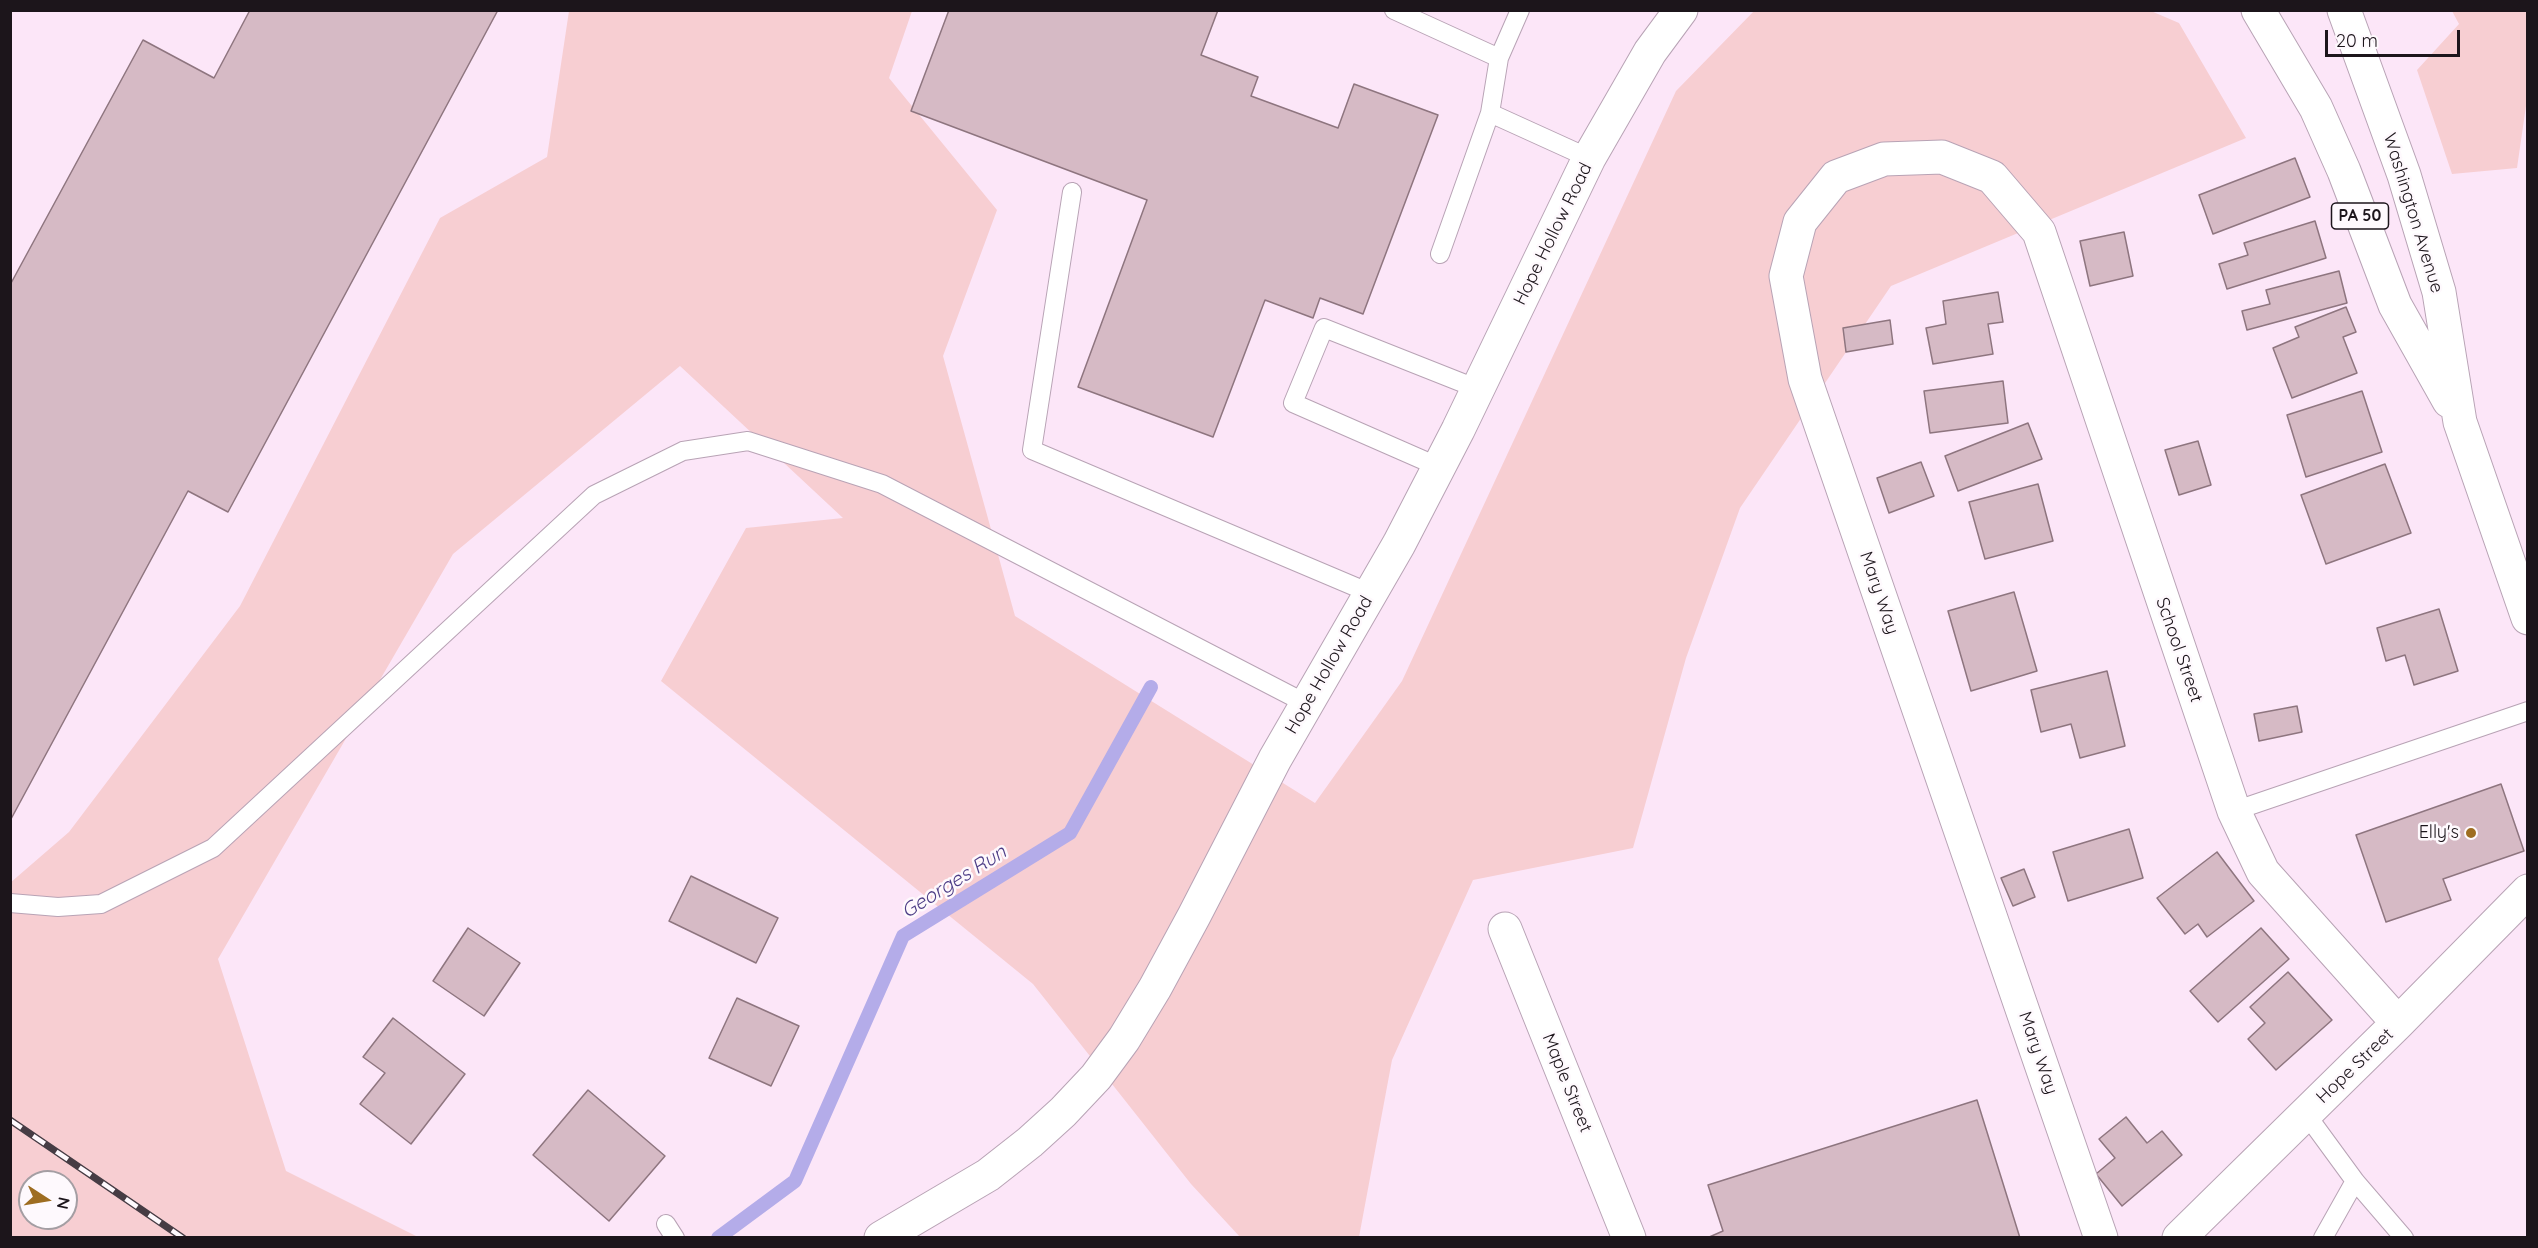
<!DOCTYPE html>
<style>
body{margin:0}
#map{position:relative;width:2538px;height:1248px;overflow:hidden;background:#fce6f8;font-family:Quicksand,sans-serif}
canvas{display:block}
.frame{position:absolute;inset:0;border:12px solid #1c151b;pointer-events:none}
.north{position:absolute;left:18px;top:1170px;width:60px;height:60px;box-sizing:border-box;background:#fef9fd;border:2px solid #a49ea3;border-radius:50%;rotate:102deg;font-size:16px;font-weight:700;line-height:24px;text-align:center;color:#1c151b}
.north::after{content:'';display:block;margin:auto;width:21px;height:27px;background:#9e6d21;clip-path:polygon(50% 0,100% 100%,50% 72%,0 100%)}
.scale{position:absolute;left:2325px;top:30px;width:135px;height:27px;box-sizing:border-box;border:3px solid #1c151b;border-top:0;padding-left:8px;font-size:18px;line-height:21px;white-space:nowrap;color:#1c151b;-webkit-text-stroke:4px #fef9fd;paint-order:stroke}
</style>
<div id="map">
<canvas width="2538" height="1248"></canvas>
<div class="frame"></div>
<div class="north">N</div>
<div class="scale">20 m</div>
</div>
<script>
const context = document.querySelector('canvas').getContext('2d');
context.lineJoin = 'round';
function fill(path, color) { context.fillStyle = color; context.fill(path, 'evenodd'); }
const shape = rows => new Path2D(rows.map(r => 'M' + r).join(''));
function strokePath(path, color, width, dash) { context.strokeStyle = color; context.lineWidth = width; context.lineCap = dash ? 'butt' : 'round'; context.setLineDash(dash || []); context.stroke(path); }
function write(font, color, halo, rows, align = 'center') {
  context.font = font + ' Quicksand,sans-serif'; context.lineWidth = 5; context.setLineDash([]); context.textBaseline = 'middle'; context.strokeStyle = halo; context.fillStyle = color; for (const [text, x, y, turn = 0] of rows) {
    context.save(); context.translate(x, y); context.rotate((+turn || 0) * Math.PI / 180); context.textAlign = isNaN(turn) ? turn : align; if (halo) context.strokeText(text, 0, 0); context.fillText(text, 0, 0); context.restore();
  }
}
fill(shape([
 [569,11,912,11,889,78,997,210,943,356,1015,616,1315,803,1402,681,1676,91,1754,11,2151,11,2179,23,2246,138,1891,286,1740,508,1686,658,1633,848,1473,880,1392,1060,1359,1237,1240,1237,1191,1184,1033,984,661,681,746,528,843,518,680,366,453,554,218,959,286,1171,418,1237,11,1237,10,883,69,832,240,606,440,218,547,157],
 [30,1182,66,1182,66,1218,30,1218],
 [2452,11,2527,11,2527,99,2517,168,2452,174,2417,70,2459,24]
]), '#f7ced2');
strokePath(shape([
 [718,1238,795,1181,903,936,1070,833,1151,687]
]), '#b4ace9', 14);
const building = shape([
 [250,10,498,10,228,512,188,491,11,819,10,285,143,40,214,78,250,10],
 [949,10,1218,10,1201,55,1258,77,1251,96,1338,128,1354,84,1438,115,1363,314,1320,298,1313,318,1265,300,1213,437,1078,387,1147,200,911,111,949,10],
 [2295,158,2310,197,2213,234,2199,195,2295,158],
 [2315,221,2326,258,2227,289,2219,264,2248,255,2244,243,2315,221],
 [2124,232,2133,276,2090,286,2080,241,2124,232],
 [2339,271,2347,303,2247,330,2242,311,2270,304,2266,290,2339,271],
 [1998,292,2003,322,1988,324,1993,354,1933,364,1926,328,1946,324,1943,301,1998,292],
 [2346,307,2356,332,2343,337,2357,373,2292,398,2273,348,2299,337,2295,327,2346,307],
 [1890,320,1893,344,1846,352,1843,328,1890,320],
 [2003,381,2008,423,1930,433,1924,391,2003,381],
 [2362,391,2382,452,2306,477,2287,415,2362,391],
 [2028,423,2042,459,1958,491,1945,456,2028,423],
 [2198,441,2211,485,2179,495,2165,450,2198,441],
 [1921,462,1934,496,1889,513,1877,478,1921,462],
 [2385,464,2411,533,2326,564,2301,495,2385,464],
 [2038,484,2053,541,1985,559,1969,502,2038,484],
 [2014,592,2037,671,1971,691,1948,611,2014,592],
 [2439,609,2458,671,2414,685,2405,655,2386,661,2377,628,2439,609],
 [2107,671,2125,746,2080,758,2071,724,2041,732,2031,690,2107,671],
 [2297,706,2302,732,2259,741,2254,714,2297,706],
 [2501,784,2524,851,2443,879,2451,900,2386,922,2356,835,2501,784],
 [2129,829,2143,878,2068,901,2053,852,2129,829],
 [2217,852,2254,901,2207,937,2198,924,2185,934,2157,898,2217,852],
 [2024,869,2035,897,2013,906,2001,878,2024,869],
 [691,876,778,918,756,963,669,921,691,876],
 [468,928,520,963,484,1016,433,981,468,928],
 [2261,928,2289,959,2218,1022,2190,991,2261,928],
 [2288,972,2332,1020,2276,1070,2248,1039,2265,1023,2250,1007,2288,972],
 [737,998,799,1026,771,1086,709,1058,737,998],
 [393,1018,465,1074,411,1144,360,1104,385,1073,363,1057,393,1018],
 [588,1090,665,1156,609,1221,533,1155,588,1090],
 [1977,1100,2020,1238,1707,1238,1723,1231,1708,1185,1977,1100],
 [2126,1117,2147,1143,2162,1131,2182,1155,2122,1206,2096,1174,2115,1158,2099,1139,2126,1117]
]);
fill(building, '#d6bac5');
strokePath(building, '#8e757f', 1.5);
const service = shape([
 [1394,10,1499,58],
 [1520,10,1499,58,1490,113,1589,158],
 [1072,192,1032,450,1370,593],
 [1440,254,1490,113],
 [1439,467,1293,403,1324,328,1478,389],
 [2234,811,2528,711],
 [10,903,58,907,101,904,213,848,594,495,683,451,748,441,882,484,1307,704],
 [2306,1114,2355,1181,2404,1238],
 [666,1224,675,1238],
 [2323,1238,2355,1181]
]);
const minor = shape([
 [1505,929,1629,1238],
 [2101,1238,1805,379,1786,276,1800,222,1836,177,1884,159,1942,157,1992,177,2039,232,2234,811,2263,872,2398,1023],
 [2179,1238,2398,1023,2528,891]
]);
const secondary = shape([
 [881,1238,988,1175,1030,1142,1063,1112,1096,1077,1124,1039,1155,988,1194,916,1275,759,1399,544,1458,430,1589,158,1650,52,1681,10]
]);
const primary = shape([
 [2258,10,2316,108,2344,171,2395,305,2449,401],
 [2344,10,2404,175,2439,292,2460,422,2528,618]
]);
strokePath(service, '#b8a3b5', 20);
strokePath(minor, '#b8a3b5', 35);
strokePath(secondary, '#b8a3b5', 35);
strokePath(primary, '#b8a3b5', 35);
strokePath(service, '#fff', 18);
strokePath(minor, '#fff', 33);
strokePath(secondary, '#fff', 33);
strokePath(primary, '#fff', 33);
const rail = shape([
 [10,1120,183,1238]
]);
strokePath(rail, '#463c44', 7);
strokePath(rail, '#fef9fd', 4.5, [14]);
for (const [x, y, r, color] of [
 [2471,833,6,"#9e6d21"]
]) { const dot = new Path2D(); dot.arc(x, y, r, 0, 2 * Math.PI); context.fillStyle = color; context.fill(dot); strokePath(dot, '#fef9fd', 2); }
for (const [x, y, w] of [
 [2360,216,57]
]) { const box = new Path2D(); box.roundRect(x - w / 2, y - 13, w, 26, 4.5); context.fillStyle = '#fef9fd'; context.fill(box); strokePath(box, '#1c151b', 1.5); }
write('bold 16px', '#1c151b', null, [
 ["PA 50",2360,216]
]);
write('18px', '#1c151b', '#fef9fd', [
 ["Washington Avenue",2413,213,73],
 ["Hope Hollow Road",1553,234,-64],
 ["Mary Way",1879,593,71],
 ["School Street",2179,650,71],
 ["Hope Hollow Road",1329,665,-60],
 ["Mary Way",2038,1053,71],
 ["Hope Street",2355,1066,-44],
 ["Maple Street",1567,1083,68]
]);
write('18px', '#1c151b', '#fef9fd', [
 ["Elly's",2459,833]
], 'right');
write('italic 20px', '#4d3d86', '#fef9fd', [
 ["Georges Run",954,882,-32]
]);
</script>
